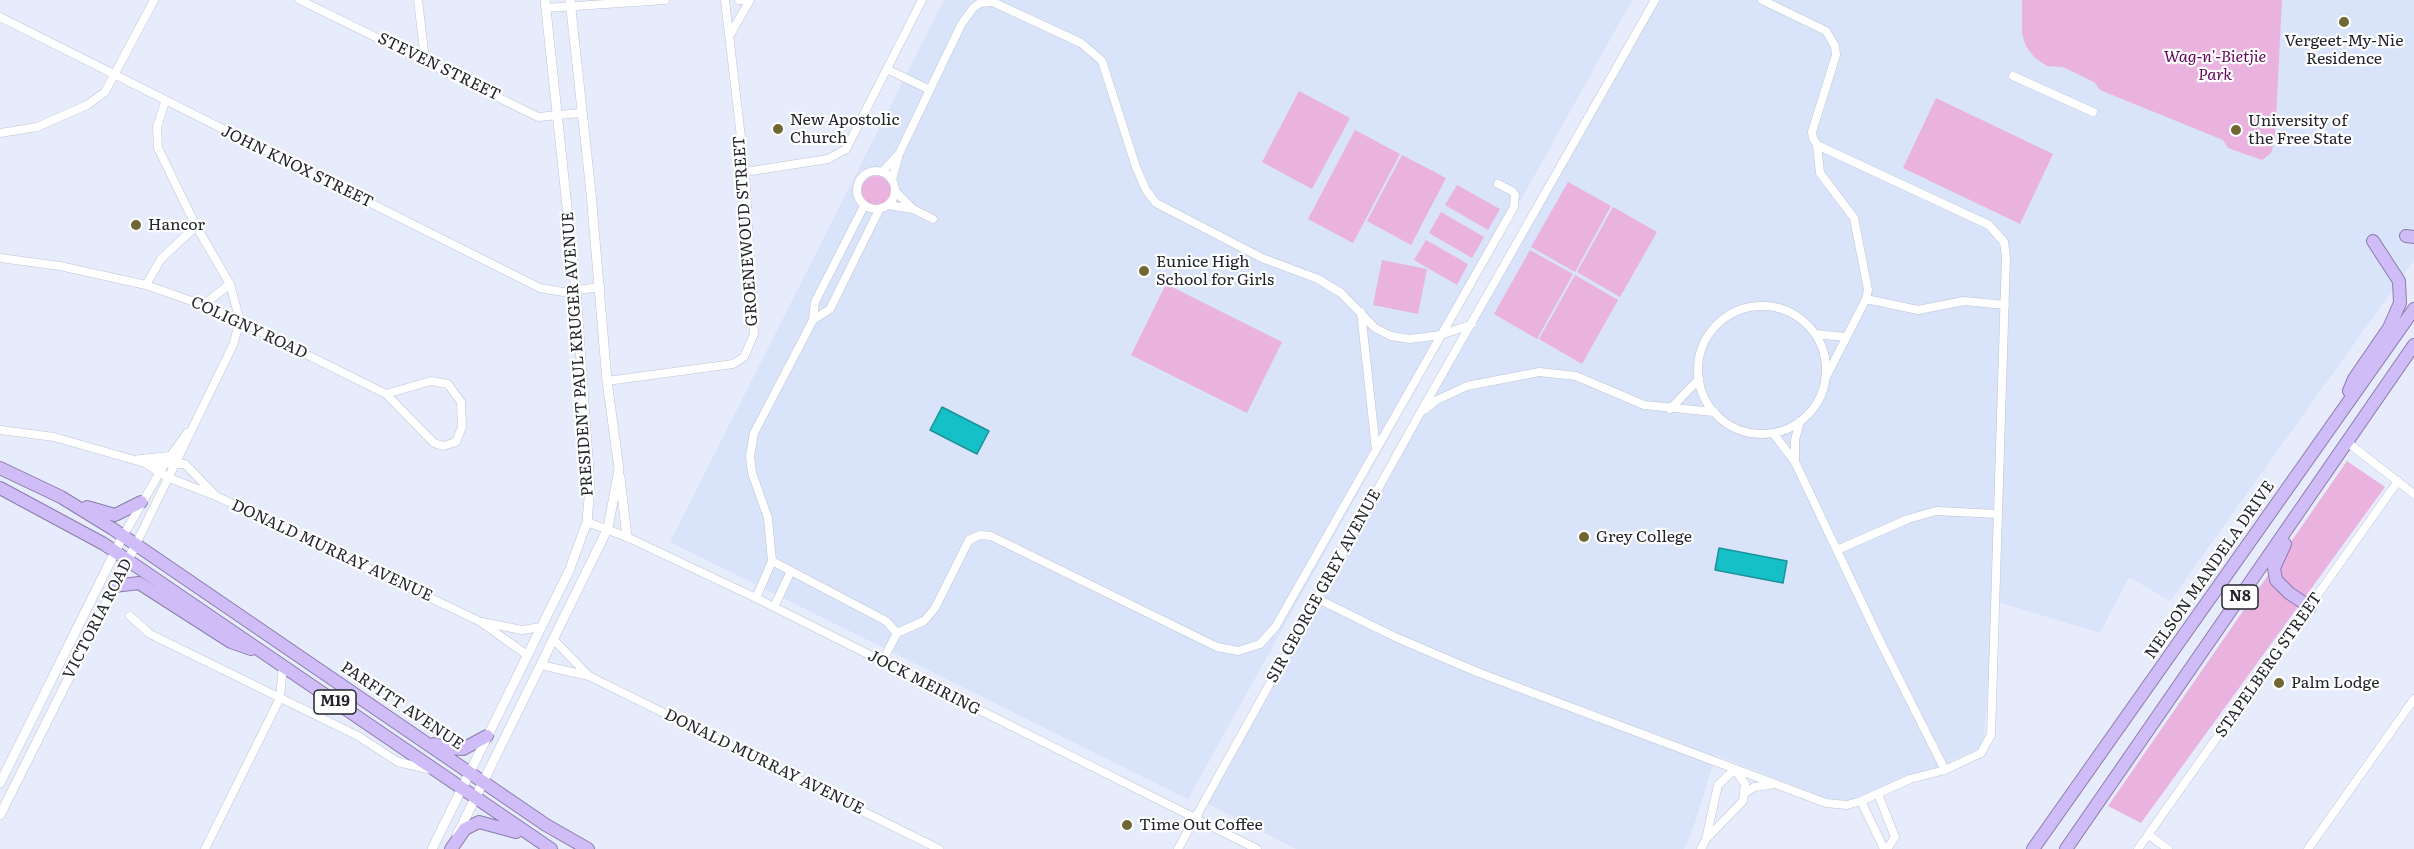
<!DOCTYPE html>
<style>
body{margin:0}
canvas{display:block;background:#e6ecfb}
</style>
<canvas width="2414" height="849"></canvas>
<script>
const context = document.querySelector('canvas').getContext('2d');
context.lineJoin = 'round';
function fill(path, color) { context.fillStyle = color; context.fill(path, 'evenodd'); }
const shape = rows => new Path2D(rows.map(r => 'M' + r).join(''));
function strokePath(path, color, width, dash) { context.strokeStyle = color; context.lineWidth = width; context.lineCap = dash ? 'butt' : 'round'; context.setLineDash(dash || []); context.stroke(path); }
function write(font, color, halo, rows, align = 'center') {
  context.font = font + ' Literata,serif'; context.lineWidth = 4.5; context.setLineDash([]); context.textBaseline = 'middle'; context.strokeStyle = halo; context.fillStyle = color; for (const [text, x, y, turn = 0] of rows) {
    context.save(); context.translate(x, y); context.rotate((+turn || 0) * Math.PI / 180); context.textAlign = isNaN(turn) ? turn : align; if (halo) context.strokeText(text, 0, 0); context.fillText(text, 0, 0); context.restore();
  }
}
fill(shape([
 [944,0,1632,0,1188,799,670,542],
 [1660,0,2414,0,2414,260,2170,601,2129,577,2100,633,1995,601,1983,746,1941,766,1840,804,1716,755,1694,826,1684,849,1296,849,1202,801,1414,416]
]), '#d9e3f9');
fill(shape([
 [2022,0,2282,0,2275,139,2271,153,2262,160,2228,148,2223,140,2100,90,2094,82,2063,67,2047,66,2035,58,2026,46,2022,34],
 [1299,91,1350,118,1312,189,1262,162],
 [1936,98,2053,154,2020,224,1903,168],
 [1355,130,1400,154,1353,243,1308,219],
 [1402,155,1446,178,1411,245,1367,221],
 '861 191a15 15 0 1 1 30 0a15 15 0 1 1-30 0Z',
 [1568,182,1611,206,1575,272,1531,247],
 [1457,185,1500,209,1488,230,1445,205],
 [1613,207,1657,232,1620,297,1577,272],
 [1441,212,1484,237,1472,258,1429,233],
 [1426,240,1468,264,1457,285,1414,260],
 [1530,250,1573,274,1537,339,1494,314],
 [1382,260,1427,269,1418,314,1373,305],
 [1575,275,1618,300,1582,364,1539,339],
 [1166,284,1282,342,1247,413,1131,355],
 [2347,461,2385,487,2141,823,2108,806]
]), '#eab3df');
const water = shape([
 [942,407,989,431,977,454,930,430,942,407],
 [1719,548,1787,561,1783,583,1715,570,1719,548]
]);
fill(water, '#16c0c7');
strokePath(water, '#1a9298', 1.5);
const minor = shape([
 [300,0,538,117,581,113],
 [418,0,425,59],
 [739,0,746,0],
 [1762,0,1826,31,1835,46,1836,55,1812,132,1813,138,1817,145,1820,173,1854,218,1868,290,1866,299,1825,379],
 [546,8,665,0],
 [0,17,540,288,563,292,600,287],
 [730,35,750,0],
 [887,69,930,90],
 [2013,76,2093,112],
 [0,133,37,127,87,105,105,92,154,0],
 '857 190a19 19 0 1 1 38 0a19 19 0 1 1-38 0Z',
 [745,172,828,159,846,149,922,0],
 [882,172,898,155],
 [892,180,899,154,961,25,973,8,980,3,993,2,1081,43,1102,61,1136,167,1146,190,1156,203,1262,258,1318,279,1341,293,1375,328,1391,336,1410,339,1441,335,1472,324],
 [895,191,913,209],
 [888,205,913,209,933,219],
 [0,258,60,266,146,285,217,310,386,394,434,443,443,446,456,442,462,427,461,402,448,384,431,381,386,394],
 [146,285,161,259,196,226],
 [1866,299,1918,310,1964,301,2005,305],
 [203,305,230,284],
 '1698 370a64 64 0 1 1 128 0a64 64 0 1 1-128 0Z',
 [1361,312,1376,450],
 [813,320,830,309,879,210],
 [1815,334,1845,337],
 [607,381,733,364,744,357,754,334,745,172,725,0],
 [1670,409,1699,379],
 [1424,410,1437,400,1467,386,1539,372,1576,376,1644,405,1714,412],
 [0,430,54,437,145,463,185,464,215,495],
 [1773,433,1795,462,1879,639,1945,770],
 [2347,442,2414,494],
 [140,459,170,456],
 [1795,461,1795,440,1800,421],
 [145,463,169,478,216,496,481,622,527,655],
 [587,522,627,537,756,598,1257,849],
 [123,536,164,465,187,433],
 [136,544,233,345,240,321,230,284,196,226,158,148,157,127,165,102],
 [1837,550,1908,519,1936,511,1998,514],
 [772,561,886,621,897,633],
 [756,598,772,561,768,518,752,473,750,456,754,433,813,320,815,302,864,206],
 [1318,599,1395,637,1477,672,1826,803,1847,805,1861,801,1910,779,1945,770,1981,753,1991,735,2006,257,2004,242,1989,225,1817,145],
 [774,607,791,571],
 [130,616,150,634,358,736,398,762,432,770],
 [482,622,522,630,542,627],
 [553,639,588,675],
 [882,662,897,633,924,621,935,608,969,540,980,535,991,536,1217,647,1238,651,1260,644,1276,626,1514,207,1515,195,1512,191,1498,184],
 [541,665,589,676,939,849],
 [1745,793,1754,787,1770,785],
 [1878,794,1895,837,1887,849],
 [1861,801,1884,849],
 [2149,835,2168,849],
 [1706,839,1743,801,1745,784,1736,771],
 [205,849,280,698,283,666],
 [1178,849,1419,415,1655,0],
 [1701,849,1706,839,1718,785,1735,769],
 [2138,849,2398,481],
 [2308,849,2414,699]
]);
const tertiary = shape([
 [620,477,627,537],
 [0,783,123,536],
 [0,815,136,544],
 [457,835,608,528,619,469,607,381,591,193,570,0],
 [432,849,569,571,587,522,590,487,576,291,545,0]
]);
const trunk = shape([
 [2406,236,2414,237],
 [2349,391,2354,379,2389,328,2400,303,2399,281,2373,241],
 [0,468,61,497,113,529,546,825,588,849],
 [0,488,104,544,551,849],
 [87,507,115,515,141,502],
 [2285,544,2274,568,2276,580,2289,593,2310,607],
 [114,586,139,583,231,642,251,649],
 [434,744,445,748,463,749,487,736],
 [451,849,465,829,479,822,516,832],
 [2033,849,2414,309],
 [2066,849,2414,345]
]);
strokePath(minor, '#bec4d3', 9);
strokePath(tertiary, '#bec4d3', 10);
strokePath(trunk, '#8c7cae', 14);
strokePath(minor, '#fff', 8);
strokePath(tertiary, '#fff', 9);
strokePath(trunk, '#d0bcf7', 12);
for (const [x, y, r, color] of [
 [2344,22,6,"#706733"],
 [778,129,6,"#706733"],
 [2236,130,6,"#706733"],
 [136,225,6,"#706733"],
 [1144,271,6,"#706733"],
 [1584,537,6,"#706733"],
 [2279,683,6,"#706733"],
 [1127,825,6,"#706733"]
]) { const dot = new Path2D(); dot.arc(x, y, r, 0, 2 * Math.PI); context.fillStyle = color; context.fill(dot); strokePath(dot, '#fff', 2); }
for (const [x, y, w] of [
 [2240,597,36],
 [335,702,42]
]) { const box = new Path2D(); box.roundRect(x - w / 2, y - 12, w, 24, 4.5); context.fillStyle = '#fff'; context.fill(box); strokePath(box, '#23252b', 1.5); }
write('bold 15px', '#23252b', null, [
 ["N8",2240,597],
 ["M19",335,702]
]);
write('16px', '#23252b', '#fff', [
 ["Vergeet-My-Nie",2344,41,"center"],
 ["Residence",2344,59,"center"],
 ["New Apostolic",790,120],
 ["Church",790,138],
 ["University of",2248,121],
 ["the Free State",2248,139],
 ["Hancor",148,225],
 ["Eunice High",1156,262],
 ["School for Girls",1156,280],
 ["Grey College",1596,537],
 ["Palm Lodge",2291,683],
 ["Time Out Coffee",1139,825]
], 'left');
write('italic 16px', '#63035a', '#fff', [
 ["Wag-n'-Bietjie",2215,57],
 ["Park",2215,75]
]);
write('16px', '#23252b', '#fff', [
 ["STEVEN STREET",439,67,26],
 ["JOHN KNOX STREET",297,167,26],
 ["GROENEWOUD STREET",746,231,-94],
 ["COLIGNY ROAD",249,328,25],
 ["PRESIDENT PAUL KRUGER AVENUE",578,354,-94],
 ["DONALD MURRAY AVENUE",332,551,25],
 ["NELSON MANDELA DRIVE",2210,570,-55],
 ["SIR GEORGE GREY AVENUE",1324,586,-61],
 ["VICTORIA ROAD",98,619,-63],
 ["STAPELBERG STREET",2269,665,-55],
 ["JOCK MEIRING",924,683,27],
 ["PARFITT AVENUE",402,706,34],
 ["DONALD MURRAY AVENUE",764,762,26]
]);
</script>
